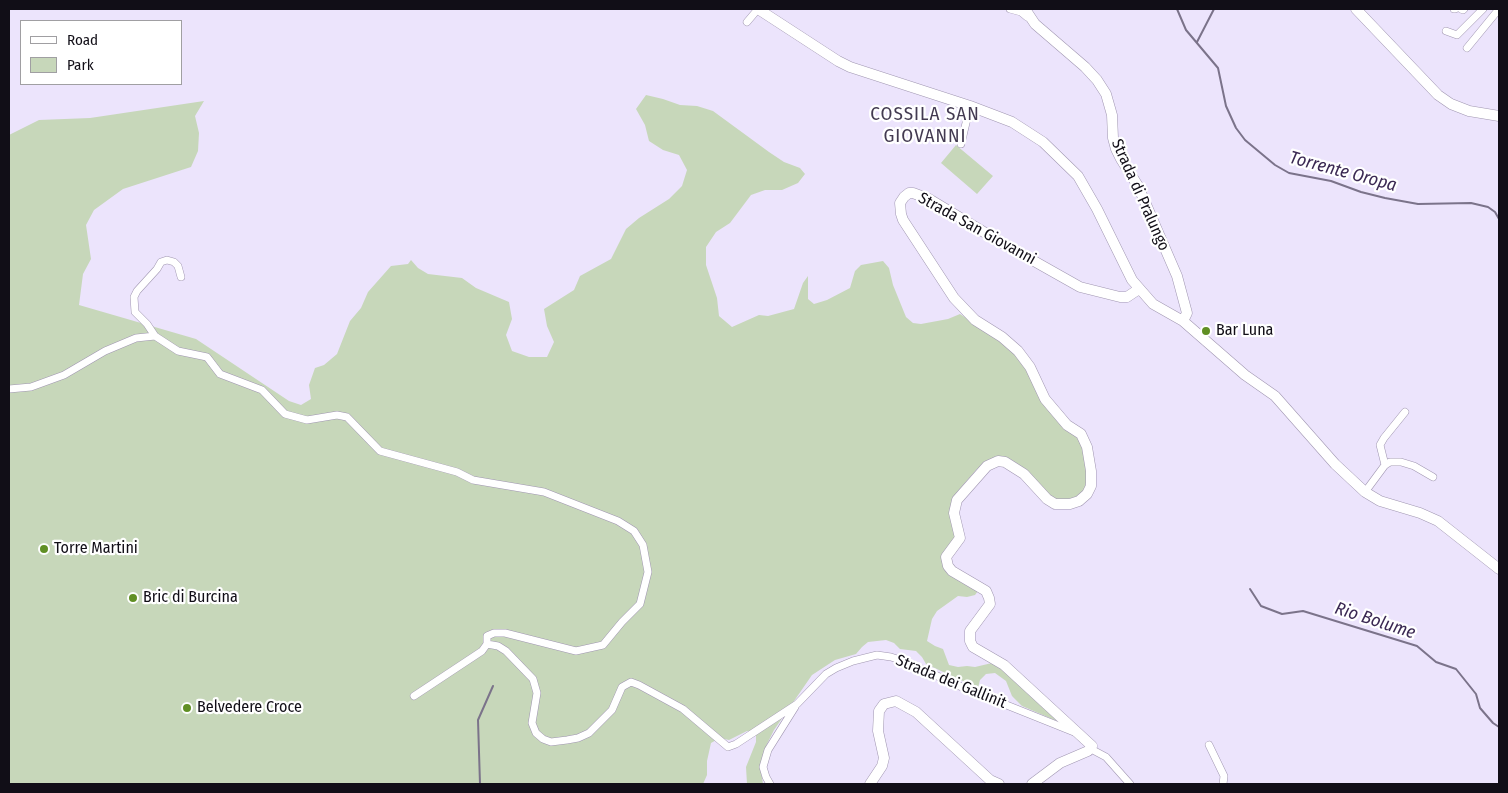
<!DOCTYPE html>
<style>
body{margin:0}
#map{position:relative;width:1508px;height:793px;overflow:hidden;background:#ece4fc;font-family:"Fira Sans Condensed",sans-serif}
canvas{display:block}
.frame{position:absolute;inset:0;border:10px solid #110e17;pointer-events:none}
.legend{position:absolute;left:20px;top:20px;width:162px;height:65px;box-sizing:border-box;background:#fff;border:1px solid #a09fa2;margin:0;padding:6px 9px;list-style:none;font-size:15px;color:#110e17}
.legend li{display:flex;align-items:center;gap:10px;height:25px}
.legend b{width:25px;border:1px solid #a09fa2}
</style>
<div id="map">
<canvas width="1508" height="793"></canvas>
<div class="frame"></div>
<ul class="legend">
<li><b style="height:6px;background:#fff"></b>Road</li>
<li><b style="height:14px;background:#c7d7ba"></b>Park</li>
</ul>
</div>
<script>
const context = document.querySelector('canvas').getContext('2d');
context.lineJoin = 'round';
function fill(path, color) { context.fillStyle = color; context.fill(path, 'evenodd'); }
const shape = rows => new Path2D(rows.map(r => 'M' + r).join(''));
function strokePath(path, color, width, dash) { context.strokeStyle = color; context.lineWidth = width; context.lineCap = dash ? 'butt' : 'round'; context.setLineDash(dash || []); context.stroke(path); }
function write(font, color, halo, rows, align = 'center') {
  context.font = font + ' "Fira Sans Condensed",sans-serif'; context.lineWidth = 4.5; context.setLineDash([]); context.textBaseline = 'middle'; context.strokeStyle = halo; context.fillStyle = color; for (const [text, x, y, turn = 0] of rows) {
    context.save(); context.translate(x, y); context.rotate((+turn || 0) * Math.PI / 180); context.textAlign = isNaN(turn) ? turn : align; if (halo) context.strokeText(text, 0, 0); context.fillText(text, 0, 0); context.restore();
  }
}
fill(shape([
 [646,95,663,99,680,105,697,106,713,111,769,152,784,162,800,168,805,174,798,183,782,190,765,190,751,195,730,223,716,232,706,247,706,265,717,298,719,316,732,327,759,315,768,316,794,309,803,283,808,276,808,299,814,304,827,300,850,288,855,271,861,265,883,261,889,268,893,285,906,317,913,323,921,324,948,319,960,314,1006,344,1015,354,1080,442,1085,450,1087,479,1083,494,1077,497,1064,500,1055,499,1048,495,1026,470,1010,459,1002,456,994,458,977,469,964,484,954,497,955,540,943,556,978,591,975,595,967,597,958,596,937,611,932,619,927,641,935,646,943,649,949,665,958,667,967,666,975,667,992,663,1005,670,1059,722,1022,706,1012,696,1006,681,995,673,986,674,980,680,978,688,926,664,922,657,916,651,900,649,894,643,886,640,868,642,862,647,856,654,835,660,812,675,774,730,767,744,761,771,763,784,747,784,746,767,756,742,756,733,747,731,729,740,720,738,711,743,707,761,707,775,703,784,9,784,9,135,39,120,90,118,204,101,195,116,199,133,198,151,191,167,123,189,94,210,86,225,91,259,83,274,79,305,196,339,289,401,301,405,311,399,309,385,315,368,324,365,337,354,350,321,361,308,368,292,391,266,408,264,411,260,418,268,428,274,462,278,476,288,509,302,512,319,506,335,512,351,529,357,547,357,554,342,547,326,544,309,574,290,580,276,611,259,626,229,639,218,669,199,682,186,687,170,679,155,663,150,649,141,645,125,636,109],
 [956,145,993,176,977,194,941,163]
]), '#c7d7ba');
strokePath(shape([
 [1177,9,1186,30,1218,68,1226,106,1236,128,1245,140,1275,165,1289,173,1331,181,1361,192,1385,198,1418,204,1471,203,1488,207,1495,212,1499,219],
 [1197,42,1214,9],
 [1250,589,1261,606,1282,614,1303,611,1417,646,1436,662,1456,669,1476,694,1480,708,1493,723,1499,727],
 [480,784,478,720,493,686]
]), '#7b738a', 2);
const street = shape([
 [1010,9,1021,12,1027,17],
 [1454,9,1455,9],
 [1461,9,1463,10,1464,9],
 [747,22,758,9],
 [1446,31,1457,35,1483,9],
 [1467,48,1499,9],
 [961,144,970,106],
 [155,336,178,351,207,357,220,374,262,390,285,414,307,420,337,415,347,417,380,451,457,472,473,480,544,492,618,521,634,531,643,545,648,572,640,604,622,622,603,645,576,651,505,633,494,633,487,636,487,644],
 [9,389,31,387,64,375,105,351,136,338,155,336,147,324,135,312,134,297,137,291,157,269,161,262,167,260,174,262,178,266,181,277],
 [1385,465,1380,445,1384,438,1405,412],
 [1365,492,1385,465,1390,462,1401,462,1414,466,1433,477],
 [414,696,482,651,487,644,498,646,506,651,533,679,537,693,532,723,536,733,543,739,551,742,567,740,578,738,589,733,612,710,622,687,631,682,639,685,683,709,728,747,736,744,797,704,826,674,836,668,853,661,877,655,891,657,906,662,964,688,1074,732],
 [1209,745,1224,776,1223,784],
 [1091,749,1106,757,1130,784],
 [770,784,766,777,763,767,768,750,795,707]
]);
const secondary = shape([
 [758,9,838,61,850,67,970,106,1012,122,1043,142,1078,176,1097,209,1132,280,1153,304,1183,321,1245,375,1275,396,1335,464,1365,492,1380,501,1420,513,1438,521,1499,569],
 [1025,9,1035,24,1085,67,1097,80,1106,94,1112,115,1113,138,1116,149,1121,159,1138,186,1177,276,1187,313,1183,321],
 [1356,9,1438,95,1451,104,1469,111,1499,116],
 [870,784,882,766,884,758,878,731,879,711,884,704,896,701,916,712,990,780,999,784],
 [1032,784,1060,763,1088,751,1092,746,1004,665,973,647,970,641,970,631,990,604,989,598,986,591,952,571,948,566,946,557,960,538,954,513,957,500,987,466,998,461,1005,462,1024,474,1047,499,1055,504,1070,504,1079,501,1087,494,1091,486,1091,471,1087,447,1081,434,1067,425,1045,399,1030,367,1018,351,1002,337,975,320,954,298,903,220,901,214,900,203,904,197,909,193,913,193,929,199,1002,243,1080,287,1120,297,1127,297,1139,289]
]);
strokePath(street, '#a096b1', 8);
strokePath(secondary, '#a096b1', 11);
strokePath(street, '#fff', 7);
strokePath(secondary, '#fff', 10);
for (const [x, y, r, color] of [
 [1206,331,5,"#608f24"],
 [44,549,5,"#608f24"],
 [133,598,5,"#608f24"],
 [187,708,5,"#608f24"]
]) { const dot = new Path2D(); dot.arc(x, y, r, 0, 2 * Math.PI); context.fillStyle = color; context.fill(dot); strokePath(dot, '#fff', 2); }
write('16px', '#110e17', '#fff', [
 ["Strada di Pralungo",1140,195,66],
 ["Strada San Giovanni",977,229,29],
 ["Strada dei Gallinit",951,682,22]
]);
write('16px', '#110e17', '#fff', [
 ["Bar Luna",1216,331],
 ["Torre Martini",54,549],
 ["Bric di Burcina",143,598],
 ["Belvedere Croce",197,708]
], 'left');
write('italic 18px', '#3b2953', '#fff', [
 ["Torrente Oropa",1343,172,15],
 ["Rio Bolume",1375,621,18]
]);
context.letterSpacing = '1px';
write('19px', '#433a51', '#fff', [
 ["COSSILA SAN",925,115],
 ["GIOVANNI",925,137]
]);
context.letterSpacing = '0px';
</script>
